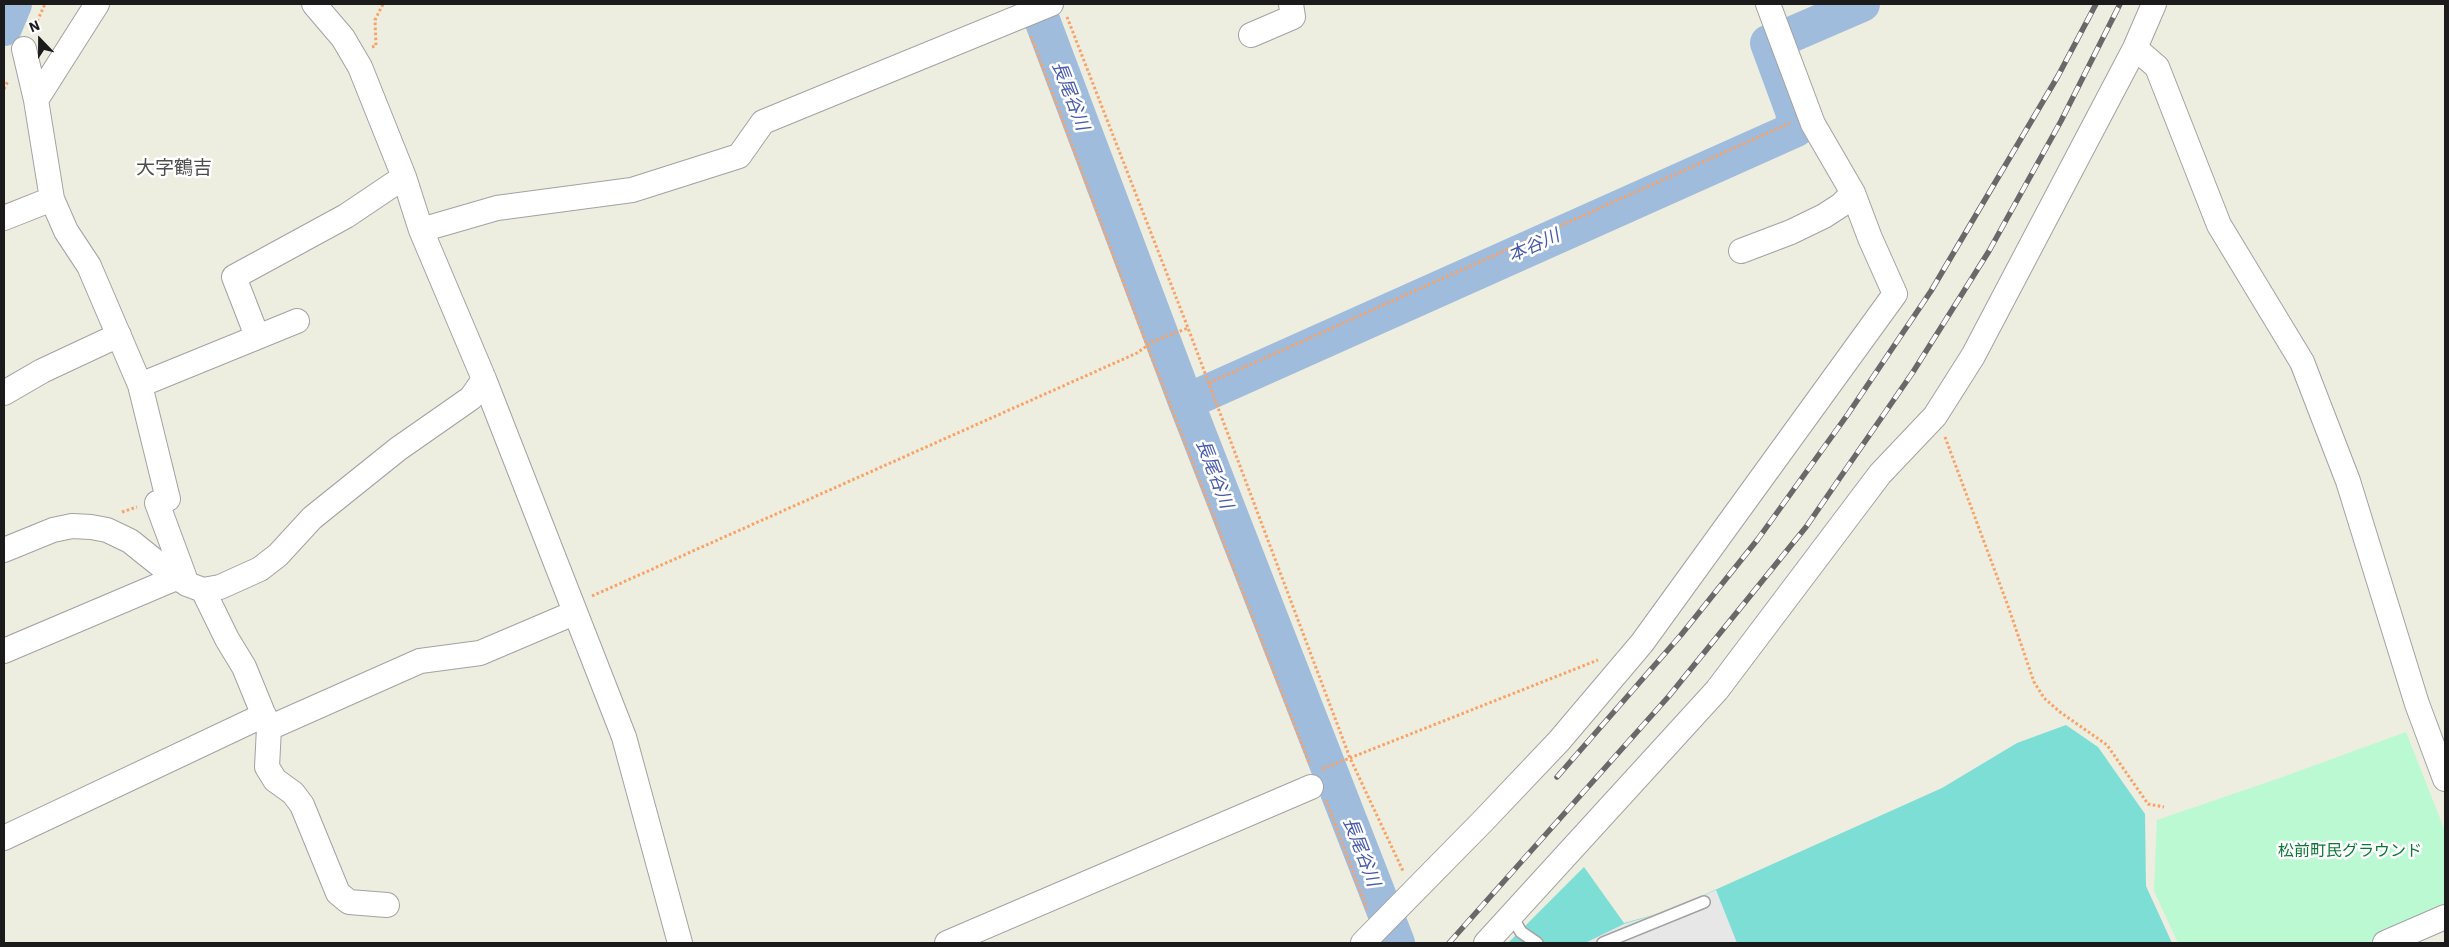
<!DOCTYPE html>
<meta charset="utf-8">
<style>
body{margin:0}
#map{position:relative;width:2449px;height:947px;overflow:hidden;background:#edede0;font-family:"IBM Plex Sans",sans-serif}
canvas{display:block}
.frame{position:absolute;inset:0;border:5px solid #1b1b1b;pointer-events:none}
.north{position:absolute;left:15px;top:15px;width:50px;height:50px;-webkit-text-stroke:4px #fff;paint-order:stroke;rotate:338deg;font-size:14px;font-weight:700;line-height:20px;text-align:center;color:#1b1b1b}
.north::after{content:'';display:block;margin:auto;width:18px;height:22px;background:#1b1b1b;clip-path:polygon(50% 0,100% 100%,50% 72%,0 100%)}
</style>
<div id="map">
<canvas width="2449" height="947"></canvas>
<div class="frame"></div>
<div class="north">N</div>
</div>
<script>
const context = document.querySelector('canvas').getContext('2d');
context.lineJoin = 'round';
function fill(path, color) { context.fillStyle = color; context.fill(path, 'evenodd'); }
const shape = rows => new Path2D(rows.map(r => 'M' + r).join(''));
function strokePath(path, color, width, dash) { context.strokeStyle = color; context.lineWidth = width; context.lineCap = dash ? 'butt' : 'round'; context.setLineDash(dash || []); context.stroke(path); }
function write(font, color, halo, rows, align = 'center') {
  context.font = font + ' "IBM Plex Sans","Noto Sans JP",sans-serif'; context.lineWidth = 5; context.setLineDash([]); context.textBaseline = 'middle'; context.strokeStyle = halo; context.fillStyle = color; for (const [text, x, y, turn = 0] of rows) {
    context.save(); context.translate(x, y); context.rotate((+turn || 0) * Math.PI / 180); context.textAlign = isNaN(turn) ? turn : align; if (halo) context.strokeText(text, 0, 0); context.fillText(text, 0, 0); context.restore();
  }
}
fill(shape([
 [2406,732,2445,831,2445,912,2367,943,2178,943,2154,891,2157,820,2280,778]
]), '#bbf9d3');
fill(shape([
 [2066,725,2098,747,2145,814,2146,886,2172,943,1508,943,1584,867,1624,923,1668,911,1942,788,2017,743]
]), '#7dded6');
fill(shape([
 [1716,890,1737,943,1585,943,1624,924,1668,911]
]), '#e7e7e7');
strokePath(shape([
 [1036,4,1186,402,1397,943],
 [4,28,14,4],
 [1788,36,1862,4],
 [1186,402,1796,129,1793,111,1768,43,1773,41]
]), '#a0bcdc', 36);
const lane = shape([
 [1511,915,1521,932,1537,943],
 [1603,943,1704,902]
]);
const street = shape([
 [314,4,343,38,360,67,404,177,421,230,484,379,624,737,680,943],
 [2154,4,2135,48,2157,67,2219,225,2302,362,2348,481,2417,704,2445,779],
 [1251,35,1293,17,1291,4],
 [24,49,36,100,52,199,66,231,89,266,140,385,168,499,157,503,187,584],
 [36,100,97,4],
 [4,218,52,199],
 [421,230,497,208,632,190,739,156,763,122,1051,4],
 [1741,251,1791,232,1824,216,1841,205,1853,193],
 [257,336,234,277,346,216,404,177],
 [140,385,297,321],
 [4,393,42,371,119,335],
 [4,550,53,530,72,526,91,527,107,530,130,541,170,573,187,584,203,590,220,587,260,569,278,555,312,518,398,449,471,398,484,379],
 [203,590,227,639,244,667,269,728,267,767,275,780,293,793,302,805,338,893,349,902,387,905],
 [4,651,176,578],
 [269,728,420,661,480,653,574,613],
 [4,838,264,715],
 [947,943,1311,787],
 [1363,943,1483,821,1559,741,1642,643,1895,294,1870,238,1853,193,1813,124,1768,4],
 [1486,943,1717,690,1880,474,1935,416,1973,356,2135,48],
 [2385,943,2445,917]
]);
strokePath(lane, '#a2a2a2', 14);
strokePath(street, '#a2a2a2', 26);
strokePath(shape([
 [1067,17,1188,328,1350,758,1403,871],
 [33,30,45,4],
 [1031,36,1147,345,1310,765],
 [372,47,376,46,375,20,383,4],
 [4,89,8,81],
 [1209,383,1790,123],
 [1945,437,2008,606,2034,682,2044,698,2060,712,2107,745,2148,804,2164,807],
 [122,512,137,507],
 [592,596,1137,353,1152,342,1188,328],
 [1322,769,1598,660],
 [1326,800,1367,909]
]), '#faa164', 3, [2.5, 2.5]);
strokePath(lane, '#fff', 11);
strokePath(street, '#fff', 24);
const rail = shape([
 [1557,777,1681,635,1758,539,1848,414,1931,291,2058,76,2096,4],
 [1449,943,1669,696,1806,527,1913,372,1989,251,2061,121,2120,4]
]);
strokePath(rail, '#696969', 5.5);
strokePath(rail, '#fff', 4, [11]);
write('16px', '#0a7835', '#fff', [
 ["松前町民グラウンド",2350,851]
]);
write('italic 18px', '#485baa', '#fff', [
 ["長尾谷川",1070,96,69],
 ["本谷川",1534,246,-24],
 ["長尾谷川",1214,474,69],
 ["長尾谷川",1361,852,69]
]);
write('19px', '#4e4e4e', '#fff', [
 ["大字鶴吉",174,169]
]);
</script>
